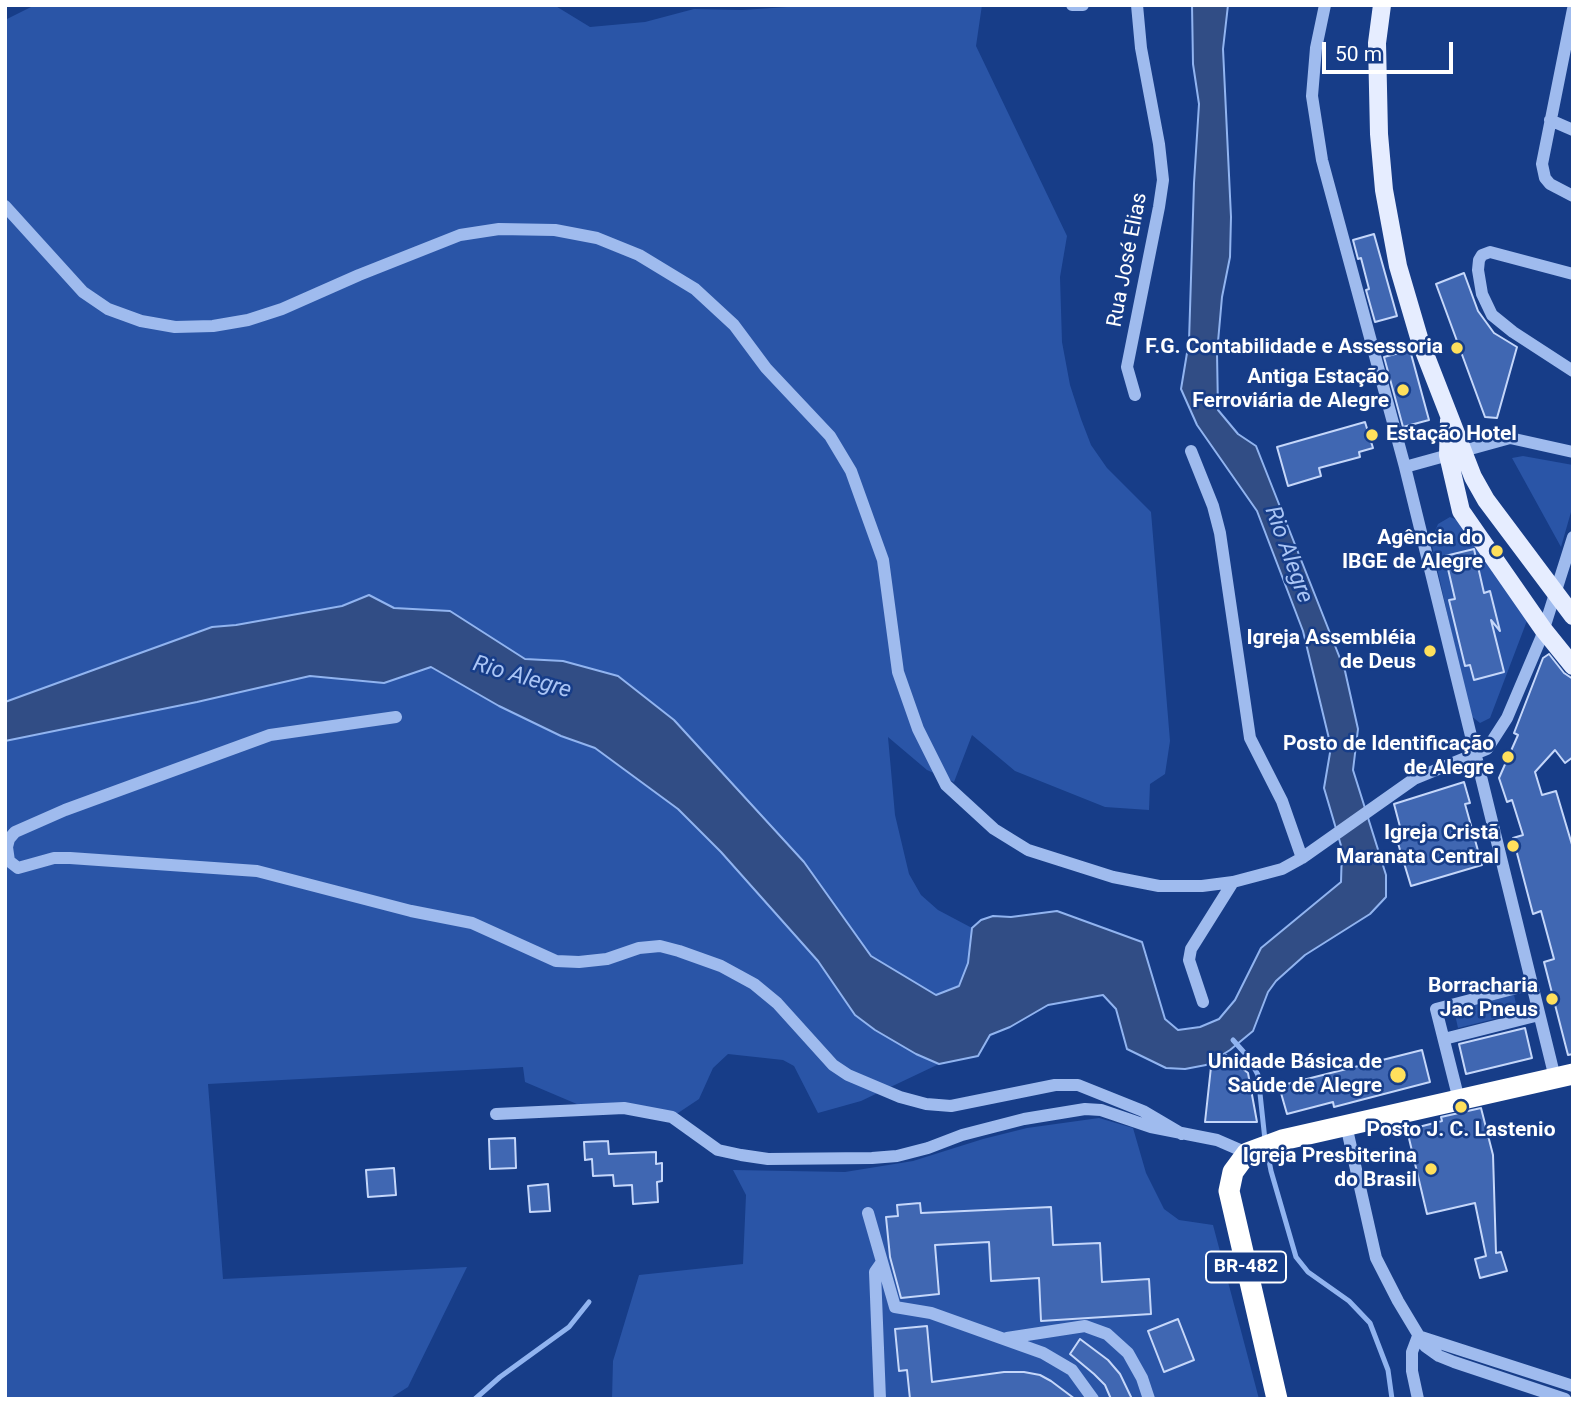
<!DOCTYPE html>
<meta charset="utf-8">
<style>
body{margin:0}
#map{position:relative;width:1578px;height:1404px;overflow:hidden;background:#173d88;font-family:Roboto,sans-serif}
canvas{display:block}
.frame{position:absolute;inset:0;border:7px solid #fff;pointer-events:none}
.scale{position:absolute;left:1322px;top:42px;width:131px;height:32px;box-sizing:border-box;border:4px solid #fff;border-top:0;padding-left:9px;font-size:21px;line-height:24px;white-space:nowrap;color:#fff;-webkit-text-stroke:5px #173d88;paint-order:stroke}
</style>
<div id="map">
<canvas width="1578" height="1404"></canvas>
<div class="frame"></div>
<div class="scale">50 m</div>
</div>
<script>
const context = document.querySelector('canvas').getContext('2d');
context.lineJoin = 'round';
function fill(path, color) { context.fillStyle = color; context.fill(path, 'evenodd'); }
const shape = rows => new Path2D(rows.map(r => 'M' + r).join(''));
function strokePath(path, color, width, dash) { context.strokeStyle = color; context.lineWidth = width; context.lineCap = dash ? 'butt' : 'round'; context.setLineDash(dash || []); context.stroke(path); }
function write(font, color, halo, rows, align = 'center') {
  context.font = font + ' Roboto,sans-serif'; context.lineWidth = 5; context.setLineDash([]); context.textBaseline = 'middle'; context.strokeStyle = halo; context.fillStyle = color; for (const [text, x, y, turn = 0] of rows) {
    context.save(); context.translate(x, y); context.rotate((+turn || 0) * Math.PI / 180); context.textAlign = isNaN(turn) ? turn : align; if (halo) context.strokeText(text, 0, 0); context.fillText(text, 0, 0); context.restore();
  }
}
fill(shape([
 [35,5,554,5,590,27,645,22,694,9,742,10,818,5,982,5,976,46,1067,236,1060,277,1062,342,1070,385,1081,419,1091,445,1107,468,1151,512,1170,741,1165,774,1150,784,1149,810,1105,807,1015,771,972,735,954,782,927,770,888,737,895,815,909,874,921,895,938,910,972,928,968,963,959,986,936,996,871,956,804,862,674,720,618,676,563,661,525,659,450,611,394,608,369,595,342,606,236,625,211,627,5,702,5,20],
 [1523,456,1573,465,1573,505,1561,547,1512,458],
 [1450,517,1460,521,1528,618,1490,718,1480,723,1470,715,1431,541,1438,524],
 [430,667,499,706,561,736,594,748,678,809,721,852,818,961,875,1030,939,1064,861,1101,818,1113,794,1066,783,1060,728,1054,713,1068,699,1099,678,1113,598,1113,525,1082,523,1067,208,1084,223,1279,467,1267,408,1387,389,1399,5,1399,5,741,197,702,310,676,384,683],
 [1514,995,1518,1013,1458,1028,1454,1010],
 [1099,1118,1133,1128,1146,1173,1164,1209,1179,1220,1213,1225,1259,1399,612,1399,613,1361,639,1275,743,1264,746,1195,733,1170,845,1172,913,1161,983,1139,1027,1128]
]), '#2a55a7');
const water = shape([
 [1192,5,1228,5,1223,49,1231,217,1230,257,1222,297,1217,353,1218,410,1238,434,1256,446,1345,671,1358,729,1353,770,1386,875,1386,897,1370,914,1305,955,1276,981,1268,992,1253,1031,1230,1050,1206,1065,1185,1069,1166,1068,1127,1049,1116,1009,1103,995,1048,1005,1010,1027,990,1035,978,1056,939,1064,916,1054,875,1030,855,1015,818,961,721,852,678,809,595,748,561,736,499,706,431,667,384,683,310,676,197,702,5,741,5,702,212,627,236,625,342,606,369,595,394,608,450,611,525,659,563,661,618,676,674,720,804,862,871,956,936,995,959,986,968,963,972,928,981,920,993,916,1011,917,1057,911,1142,942,1165,1019,1178,1030,1200,1027,1219,1019,1235,1000,1261,948,1341,882,1342,849,1324,788,1331,747,1303,631,1257,511,1197,425,1181,389,1189,341,1194,183,1199,104,1193,64,1192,5]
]);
fill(water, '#314d85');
strokePath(water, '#91b4f0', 2);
strokePath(shape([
 [1233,1040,1249,1058,1258,1075,1265,1140],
 [1267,1150,1271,1171,1296,1257,1308,1272,1349,1301,1370,1323,1388,1370,1392,1399],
 [475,1399,500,1377,569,1327,589,1302]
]), '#91b4f0', 5);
const building = shape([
 [1374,234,1397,316,1375,322,1366,290,1369,289,1361,258,1358,259,1353,240,1374,234],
 [1464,273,1478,311,1494,333,1517,347,1497,418,1485,417,1436,284,1464,273],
 [1410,350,1429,420,1403,427,1384,357,1410,350],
 [1365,422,1373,448,1359,452,1360,457,1319,468,1321,476,1288,486,1277,447,1365,422],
 [1474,549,1484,593,1490,591,1500,631,1491,620,1504,672,1474,680,1470,665,1465,666,1449,600,1455,599,1445,556,1474,549],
 [1549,654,1564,673,1573,679,1573,757,1565,763,1555,750,1535,772,1542,795,1556,791,1573,848,1573,1054,1568,1055,1544,962,1554,959,1541,911,1533,914,1513,838,1523,835,1512,800,1507,802,1499,778,1518,735,1514,733,1543,658,1549,654],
 [1464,782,1470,803,1465,804,1482,865,1411,886,1397,840,1403,838,1394,804,1464,782],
 [1525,1028,1532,1058,1466,1074,1459,1044,1525,1028],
 [1422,1050,1430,1082,1334,1107,1333,1102,1287,1114,1279,1086,1422,1050],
 [1226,1055,1248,1073,1257,1122,1205,1122,1211,1067,1226,1055],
 [1481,1108,1493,1155,1496,1253,1501,1252,1507,1271,1480,1278,1475,1259,1486,1256,1475,1203,1427,1214,1407,1130,1442,1121,1441,1117,1481,1108],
 [515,1138,516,1168,490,1169,489,1139,515,1138],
 [608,1141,609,1154,656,1152,656,1164,662,1163,662,1181,657,1182,658,1202,633,1204,632,1185,614,1186,613,1175,593,1176,592,1159,585,1160,584,1142,608,1141],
 [394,1168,396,1195,368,1197,366,1170,394,1168],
 [548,1184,550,1211,530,1212,528,1186,548,1184],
 [920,1203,921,1213,1051,1207,1053,1245,1100,1243,1102,1282,1149,1279,1151,1314,1041,1321,1039,1278,991,1281,989,1242,935,1245,939,1294,901,1298,890,1257,886,1217,898,1216,897,1205,920,1203],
 [1178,1319,1194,1360,1164,1372,1148,1331,1178,1319],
 [927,1326,932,1382,1004,1372,1024,1372,1040,1375,1051,1381,1075,1399,910,1399,907,1370,899,1371,895,1329,927,1326],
 [1080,1339,1108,1360,1120,1374,1132,1399,1111,1399,1105,1385,1094,1374,1070,1354,1080,1339]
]);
fill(building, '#4067b2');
strokePath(building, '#c5d7fa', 2);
strokePath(shape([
 [1072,5,1083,5],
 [1325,5,1316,48,1312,96,1322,160,1405,467,1555,1078],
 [1573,9,1542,164,1545,178,1550,184,1573,196],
 [1550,120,1573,130],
 [5,206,83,292,108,309,141,321,175,327,213,326,248,320,282,309,359,275,460,235,499,229,555,230,597,238,639,255,695,289,734,325,766,368,830,436,851,471,883,560,898,672,918,729,946,785,994,829,1028,850,1113,877,1159,886,1202,886,1233,882,1282,869,1302,858,1414,779,1487,749,1507,718,1541,638,1573,537],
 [1573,274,1490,252,1482,255,1479,260,1478,270,1482,294,1492,315,1513,332,1573,371],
 [1135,395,1127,367,1159,207,1163,180,1159,144,1141,48,1137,5],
 [1191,451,1213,506,1220,533,1250,738,1282,801,1302,858],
 [1405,467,1510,438,1573,452],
 [396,717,270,735,65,810,15,832,9,839,7,847,9,861,18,868,54,858,70,858,257,871,411,911,472,923,556,961,579,962,607,959,639,948,660,946,679,951,721,966,754,984,777,1003,833,1065,848,1075,900,1097,926,1104,951,1106,1055,1085,1078,1085,1143,1111,1182,1134],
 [1203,1002,1189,960,1191,949,1233,882],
 [1444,1039,1539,1015],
 [1459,1100,1436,1009,1532,984],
 [496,1114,624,1108,672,1117,718,1150,741,1155,768,1159,872,1158,897,1156,928,1148,962,1135,1024,1119,1085,1109,1101,1110,1151,1127,1217,1140,1247,1153],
 [1346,1125,1376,1258,1398,1301,1425,1346,1439,1356,1454,1362,1565,1399],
 [868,1213,895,1307,931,1313,1043,1353,1072,1370,1093,1399],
 [1418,1336,1573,1386],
 [1007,1338,1085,1326,1107,1334,1128,1353,1142,1378,1149,1399],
 [880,1399,875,1272,882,1262],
 [1418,1399,1412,1371,1412,1352,1418,1336]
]), '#9fbbee', 12);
strokePath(shape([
 [1382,5,1377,43,1379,134,1384,190,1398,266,1420,341,1473,477,1486,500,1573,616],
 [1449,420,1448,455,1461,511,1543,629,1573,666]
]), '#e6edff', 18);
strokePath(shape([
 [1277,1399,1229,1191,1233,1172,1247,1153,1282,1140,1573,1074]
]), '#fff', 21);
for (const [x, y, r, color] of [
 [1457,348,7,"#ffe05c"],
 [1403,390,7,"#ffe05c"],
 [1372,435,7,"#ffe05c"],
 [1497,551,7,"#ffe05c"],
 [1430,651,7,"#ffe05c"],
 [1508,757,7,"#ffe05c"],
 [1513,846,7,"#ffe05c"],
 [1552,999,7,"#ffe05c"],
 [1398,1075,9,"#ffe05c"],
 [1461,1107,7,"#ffe05c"],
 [1431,1169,7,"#ffe05c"]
]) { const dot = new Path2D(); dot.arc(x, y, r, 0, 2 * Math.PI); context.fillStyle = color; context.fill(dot); strokePath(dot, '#173d88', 2.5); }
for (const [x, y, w] of [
 [1246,1267,80]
]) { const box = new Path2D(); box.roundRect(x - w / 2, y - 15.5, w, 31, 5); context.fillStyle = '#173d88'; context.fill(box); strokePath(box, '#fff', 2); }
write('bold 19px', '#fff', null, [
 ["BR-482",1246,1267]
]);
write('21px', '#fff', '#173d88', [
 ["Rua José Elias",1128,260,-79]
]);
write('bold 21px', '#fff', '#173d88', [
 ["F.G. Contabilidade e Assessoria",1443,348],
 ["Antiga Estação",1389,378],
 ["Ferroviária de Alegre",1389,402],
 ["Estação Hotel",1386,435,"left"],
 ["Agência do",1483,539],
 ["IBGE de Alegre",1483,563],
 ["Igreja Assembléia",1416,639],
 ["de Deus",1416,663],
 ["Posto de Identificação",1494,745],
 ["de Alegre",1494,769],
 ["Igreja Cristã",1499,834],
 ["Maranata Central",1499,858],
 ["Borracharia",1538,987],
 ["Jac Pneus",1538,1011],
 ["Unidade Básica de",1382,1063],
 ["Saúde de Alegre",1382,1087],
 ["Posto J. C. Lastenio",1461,1131,"center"],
 ["Igreja Presbiterina",1417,1157],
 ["do Brasil",1417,1181]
], 'right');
write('italic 23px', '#aac5f5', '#173d88', [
 ["Rio Alegre",1288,555,70],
 ["Rio Alegre",522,678,16]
]);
</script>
